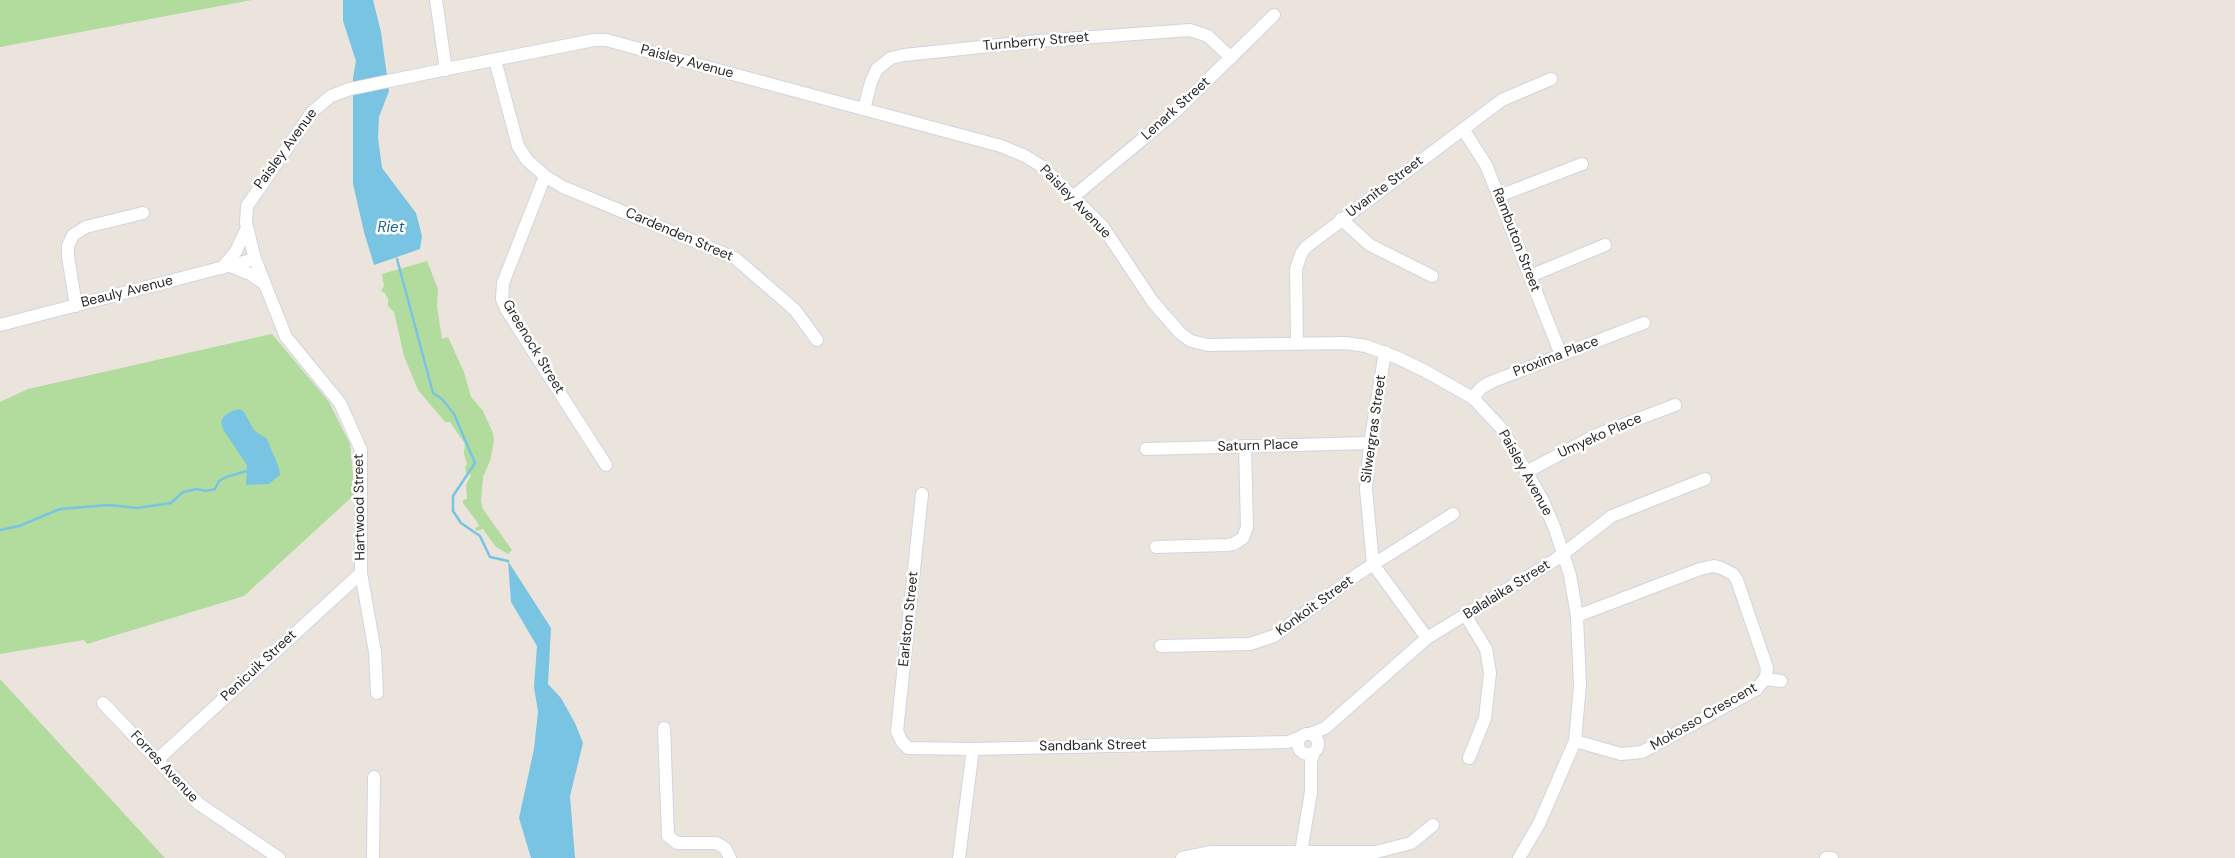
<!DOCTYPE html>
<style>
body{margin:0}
canvas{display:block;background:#eae4dc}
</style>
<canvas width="2235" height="858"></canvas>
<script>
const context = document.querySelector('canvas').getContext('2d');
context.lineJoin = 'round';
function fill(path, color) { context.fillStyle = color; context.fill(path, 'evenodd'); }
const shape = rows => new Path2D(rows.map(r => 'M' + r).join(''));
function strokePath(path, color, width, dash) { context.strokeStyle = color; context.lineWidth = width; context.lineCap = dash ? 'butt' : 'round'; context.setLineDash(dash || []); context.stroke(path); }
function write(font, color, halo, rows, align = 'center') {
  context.font = font + ' "DM Sans",sans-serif'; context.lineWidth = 5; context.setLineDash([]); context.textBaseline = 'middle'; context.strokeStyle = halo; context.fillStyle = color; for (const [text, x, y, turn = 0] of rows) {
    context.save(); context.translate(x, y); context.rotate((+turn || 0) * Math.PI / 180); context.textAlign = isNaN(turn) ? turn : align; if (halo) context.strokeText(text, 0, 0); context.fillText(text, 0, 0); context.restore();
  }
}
fill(shape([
 [0,0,252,0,0,47],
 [427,261,438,289,437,306,442,339,448,337,464,372,471,397,483,411,493,433,494,441,490,461,483,477,481,501,483,509,512,550,508,554,496,547,483,529,477,531,475,528,479,526,477,522,463,503,463,500,467,499,466,485,471,475,466,473,465,467,467,464,464,454,465,444,450,422,445,422,418,390,404,356,394,312,388,306,388,299,385,293,381,291,384,286,382,274],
 [272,334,329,402,350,444,355,494,244,596,87,644,84,640,0,654,0,402,28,389],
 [0,679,165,858,0,858]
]), '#b2db9e');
fill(shape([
 [343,0,373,0,381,32,389,91,379,117,378,138,382,168,416,213,422,236,420,249,374,265,364,232,353,184,353,78,356,61,343,21],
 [240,409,244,412,254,430,267,439,279,468,280,475,269,484,246,485,247,465,224,431,221,422,224,416,232,411],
 [508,561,551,628,548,684,561,698,575,723,583,743,570,796,575,858,531,858,519,818,534,749,538,712,534,687,537,646,511,602]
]), '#79c4e2');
strokePath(shape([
 [397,259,433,393,442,399,454,414,475,463,453,496,453,511,461,523,480,536,490,557,508,561],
 [0,530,19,526,60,509,109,505,137,508,171,503,183,492,197,489,206,491,215,489,219,481,226,477,247,471]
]), '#79c4e2', 2.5);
const minor = shape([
 [436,0,446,70],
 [495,60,518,146,527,160,545,176,563,187,735,258,795,310,817,340],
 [864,109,871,82,877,69,891,58,904,55,1038,41,1190,30,1208,36,1231,58],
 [1463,129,1486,165,1561,355],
 [545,176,503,283,502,299,506,309,606,465],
 [1499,196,1582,164],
 [1073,197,1174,113,1274,15],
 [1341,219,1370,245,1432,276],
 [230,266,250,274,265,284],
 [222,268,236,251,247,228],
 [1530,276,1605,245],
 [76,306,68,256,68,246,73,235,86,227,143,213],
 [0,325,255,259],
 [1297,344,1296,269,1301,254,1306,247,1502,100,1551,79],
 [1385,352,1370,443,1366,489,1373,564,1427,638],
 [1473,398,1481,388,1491,382,1644,323],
 [1146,449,1370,443],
 [1528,471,1596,435,1675,405],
 [922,494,897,731,902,742,908,748,973,749,1288,742,1301,737],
 [1156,547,1227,545,1233,544,1243,538,1247,527,1245,446],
 [1466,616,1486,649,1490,673,1485,718,1469,758],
 [1161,646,1250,644,1274,636,1358,574,1453,514],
 [1765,679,1781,681],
 [377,693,375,652,361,573,361,450,340,403,286,337,255,259,246,223,247,206,312,112,331,96,350,89,452,68,594,40,606,40,1001,146,1025,156,1043,167,1103,227,1153,302,1180,333,1191,341,1208,345,1345,343,1366,346,1396,357,1425,371,1473,398,1502,429,1543,501,1555,529,1570,575,1577,616,1580,685,1575,741,1539,824,1519,858],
 [103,703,199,804,279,858],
 [664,728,668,836,677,843,716,843,725,848,730,858],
 '1298 744a10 10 0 1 1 20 0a10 10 0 1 1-20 0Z',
 [1310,734,1325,728,1427,638,1555,560,1612,516,1705,479],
 [1575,741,1621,754,1642,752,1757,689,1766,677,1767,668,1737,580,1733,574,1721,568,1714,566,1700,569,1577,616],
 [157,760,361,573],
 [373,858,374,777],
 [959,858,973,749],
 [1182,858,1211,852,1376,852,1411,843,1433,825],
 [1300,858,1311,792,1311,761,1314,752],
 [1826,858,1832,858]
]);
strokePath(minor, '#d2d4e0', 14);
strokePath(minor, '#fff', 12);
write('14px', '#292929', '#fff', [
 ["Turnberry Street",1036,42,-5],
 ["Paisley Avenue",687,62,15],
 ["Lenark Street",1176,109,-42],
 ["Paisley Avenue",286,149,-54],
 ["Uvanite Street",1385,187,-37],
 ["Paisley Avenue",1075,202,46],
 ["Cardenden Street",679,235,23],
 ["Rambuton Street",1516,240,69],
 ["Beauly Avenue",127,292,-14],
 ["Greenock Street",533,347,59],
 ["Proxima Place",1556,357,-21],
 ["Silwergras Street",1374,429,-82],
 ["Umyeko Place",1600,436,-24],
 ["Saturn Place",1258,446,-2],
 ["Paisley Avenue",1525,473,61],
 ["Hartwood Street",360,507,-91],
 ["Balalaika Street",1507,590,-32],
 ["Konkoit Street",1315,606,-36],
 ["Earlston Street",909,619,-84],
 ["Penicuik Street",259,666,-43],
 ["Mokosso Crescent",1704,717,-30],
 ["Sandbank Street",1093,746,-1],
 ["Forres Avenue",164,767,47]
]);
write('italic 15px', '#1a638c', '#fff', [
 ["Riet",391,228]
]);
</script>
